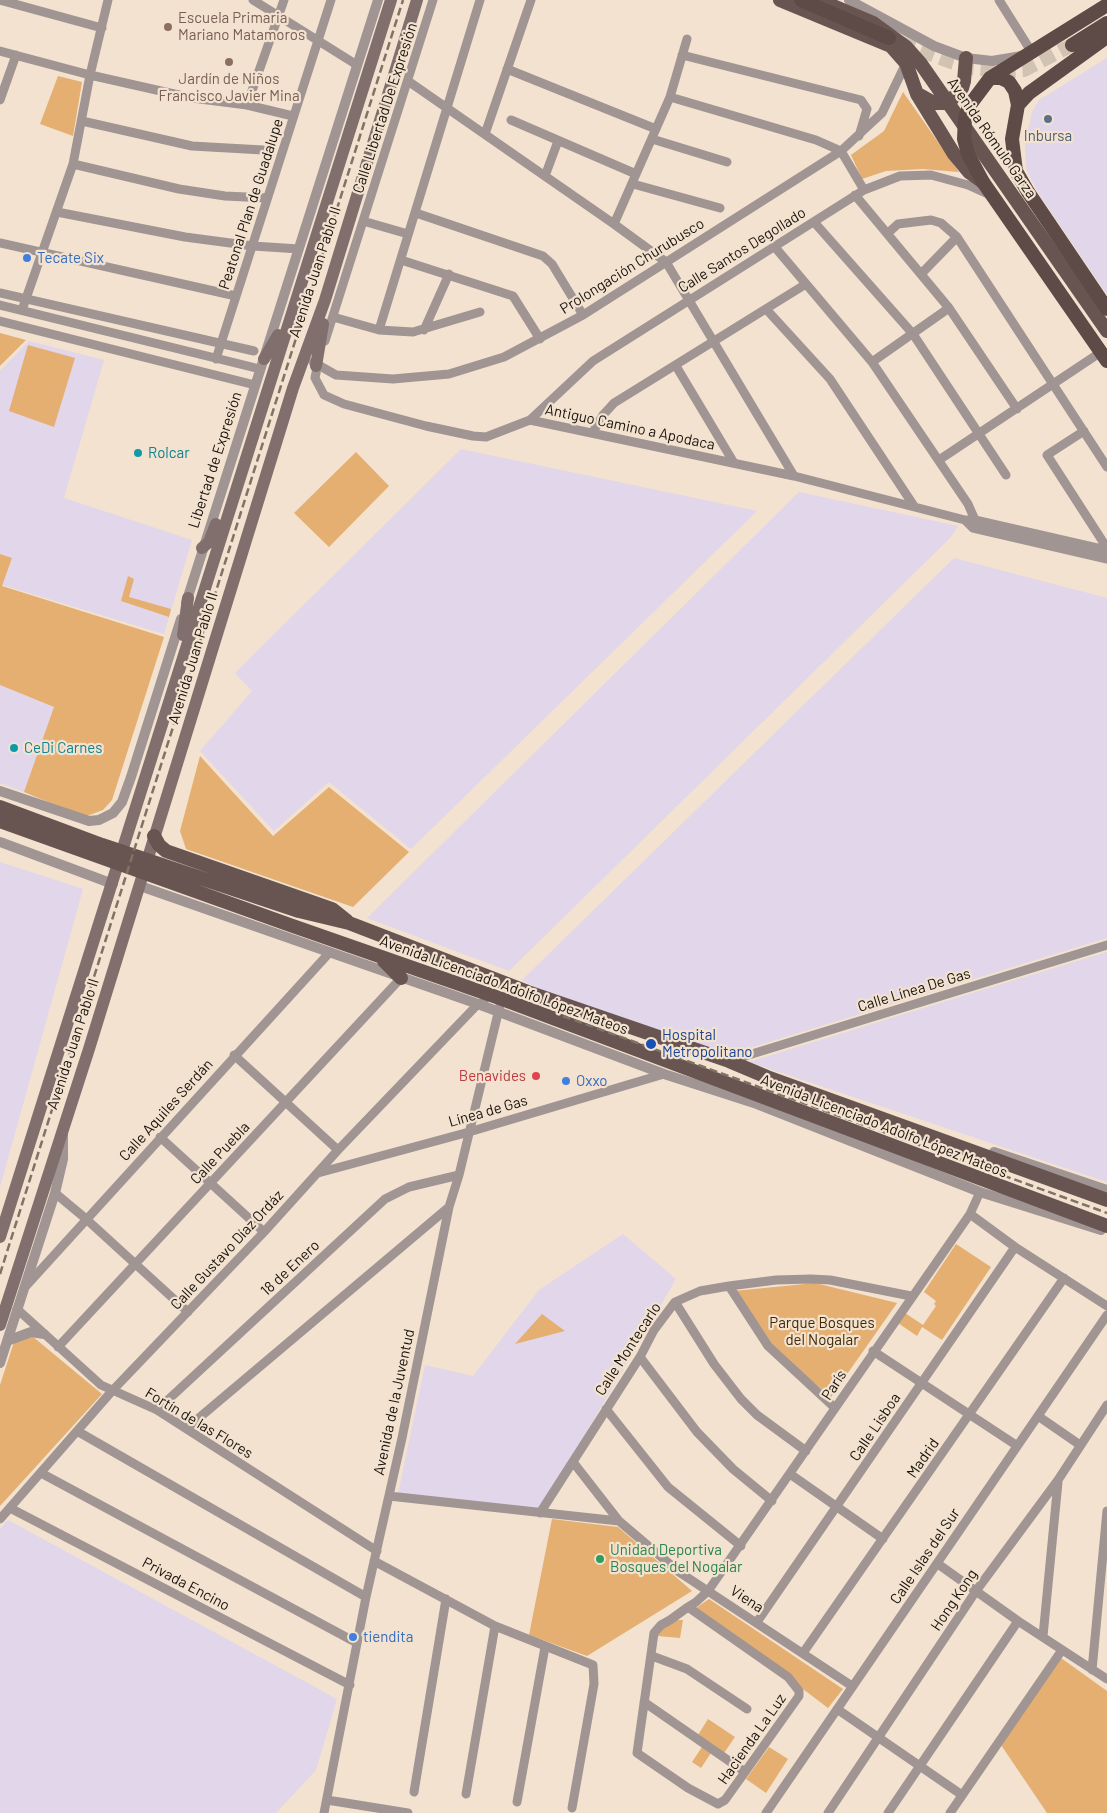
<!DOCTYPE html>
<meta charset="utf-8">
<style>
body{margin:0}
canvas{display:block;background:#f2e2cf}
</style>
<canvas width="1107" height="1813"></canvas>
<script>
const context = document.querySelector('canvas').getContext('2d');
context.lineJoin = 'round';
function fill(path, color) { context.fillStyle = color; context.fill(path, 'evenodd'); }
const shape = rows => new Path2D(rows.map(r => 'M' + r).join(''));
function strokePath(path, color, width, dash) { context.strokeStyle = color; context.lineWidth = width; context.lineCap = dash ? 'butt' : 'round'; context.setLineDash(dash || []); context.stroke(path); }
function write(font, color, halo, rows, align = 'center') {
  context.font = font + ' Barlow,sans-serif'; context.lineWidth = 4.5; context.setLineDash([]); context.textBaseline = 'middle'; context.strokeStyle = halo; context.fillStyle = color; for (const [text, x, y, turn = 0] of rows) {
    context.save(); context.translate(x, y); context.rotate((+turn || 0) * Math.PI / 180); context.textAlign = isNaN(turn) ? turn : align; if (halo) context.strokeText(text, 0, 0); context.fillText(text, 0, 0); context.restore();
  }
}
fill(shape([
 [1107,58,1107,295,1037,191,1026,169,1025,143,1032,112,1039,100],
 [29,341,104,360,64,498,192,540,164,634,2,585,12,559,0,554,0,371],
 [461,449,757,511,411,849,329,782,274,831,200,751,252,691,235,673],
 [799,492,958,526,951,537,509,971,367,918],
 [954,558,1107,598,1107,938,730,1054,538,989,522,980],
 [0,685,54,707,24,792,0,783],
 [0,862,83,889,0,1187],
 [1107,952,1107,1182,749,1062,969,994],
 [623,1234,676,1279,541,1510,398,1494,425,1365,473,1376,539,1290],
 [8,1520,337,1699,316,1770,276,1813,0,1813,0,1529]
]), '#e1d6ea');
fill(shape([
 [58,76,82,82,73,136,40,124],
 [903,92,959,172,923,169,886,171,862,179,851,155,884,131],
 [0,333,26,340,0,366],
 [28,345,75,358,54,427,9,411],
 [356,452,389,486,329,547,294,513],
 [0,554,12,558,2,586,164,637,112,800,103,810,84,817,24,792,54,707,0,685],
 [128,576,134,579,129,597,171,609,169,617,121,601],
 [200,756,273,836,329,787,409,852,353,907,186,849,180,831],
 [956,1244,991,1267,942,1340,922,1327,917,1336,898,1323,905,1313,923,1325,936,1306,934,1304,936,1301,924,1292],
 [815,1283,897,1303,831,1397,778,1353,734,1291],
 [542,1314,565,1331,515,1344],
 [32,1336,102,1394,0,1506,0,1385,14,1342],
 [552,1519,618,1527,692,1591,587,1656,529,1635],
 [709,1599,843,1689,828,1708,696,1608],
 [675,1620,683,1620,680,1638,658,1636,659,1629],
 [1061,1658,1107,1691,1107,1813,1047,1813,1001,1745],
 [708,1719,735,1737,724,1753,698,1735],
 [702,1747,711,1753,701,1768,692,1762],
 [769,1747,788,1759,766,1793,746,1779]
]), '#e4af70');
strokePath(shape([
 [901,43,951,62,971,68,1007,71,1024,70,1072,45]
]), '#d1c3b2', 14, [14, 7]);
strokePath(shape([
 [0,0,102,28],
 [253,0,357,65],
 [999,0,1031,51],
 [0,51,90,75,192,98,247,105,293,116],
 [682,55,861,100,867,109,859,136],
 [507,69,656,129],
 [408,81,614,224,666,262,794,476],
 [670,97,816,140,841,151],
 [0,100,16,55],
 [247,105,284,0],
 [511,120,636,174],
 [82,121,192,146,263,150],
 [485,134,531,0],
 [652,139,727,162],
 [841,151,864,190],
 [73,164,179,189,225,196,267,198],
 [545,176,558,141],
 [633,184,720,208],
 [855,195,949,308,1017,409],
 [57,212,185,237,253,246,299,249],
 [416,213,543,256,552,264,583,315],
 [363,221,408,234],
 [814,222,913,334,1006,475],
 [614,224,670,97,687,39],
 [888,233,898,224,931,220,941,223,957,237,1107,467],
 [0,243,236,296],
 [774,246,872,362,968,504,975,520],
 [401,260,513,296,540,339],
 [922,273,957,237],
 [0,293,254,351],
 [0,305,260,369],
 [766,309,830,379,914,506],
 [22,310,73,164,90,75,108,0],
 [333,317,379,330,413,332,480,312],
 [0,321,255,385],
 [379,330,480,0],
 [424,330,449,274],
 [325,341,433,0],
 [216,359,331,0],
 [313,362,336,375,393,379,449,374,504,357,583,315,841,151,882,113,906,63],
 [872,362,949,308],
 [318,363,315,378,324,395,344,404,426,426,473,436,486,437,530,420,794,476,965,520,975,520,1107,550],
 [676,366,734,463],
 [530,420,593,361,864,190,900,176,931,175,968,185,990,195],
 [1084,431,1047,455,1107,548],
 [593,432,603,415,614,403,806,284],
 [939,460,1101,352],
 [965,520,973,528,1107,559],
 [234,1055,338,1150],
 [729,1061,1107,945],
 [160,1137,264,1232],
 [318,1173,469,1132,664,1074],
 [55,1193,85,1218,188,1312],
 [970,1214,1015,1247,1107,1306],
 [26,1286,330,952],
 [729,1286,768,1346,835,1408],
 [675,1302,714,1364,741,1399,757,1415,806,1451],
 [17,1309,101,1385,157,1410,377,1551],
 [58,1347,401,978],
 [873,1351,1016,1445],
 [640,1357,697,1432,733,1469,772,1501],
 [606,1409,668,1487,741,1546],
 [157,1410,385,1199,409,1187,459,1175],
 [1038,1416,1080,1445],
 [187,1428,449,1207],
 [77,1431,366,1597],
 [573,1462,619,1521,679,1572,852,1686],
 [41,1473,357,1643],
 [790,1474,883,1539],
 [389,1496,619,1521],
 [10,1508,350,1685],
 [540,1513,640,1357,654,1330,675,1302,700,1291,729,1286,776,1280,811,1279,830,1280,911,1296],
 [0,1519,112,1391,264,1232,338,1150,478,1004,484,1002],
 [374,1561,495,1626,593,1665,594,1684,572,1808],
 [938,1564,1018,1621,1107,1679],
 [688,1607,788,1677,799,1691,799,1696,745,1772,725,1800,718,1804,688,1788,637,1753,654,1633,661,1625,670,1620,688,1607,696,1602,708,1591,970,1214,980,1192],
 [757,1622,1015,1247],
 [1043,1636,1058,1482],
 [803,1653,1064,1278],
 [652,1656,687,1669,747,1709],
 [1092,1670,1107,1511],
 [644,1702,745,1772],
 [837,1709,962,1795],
 [414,1792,446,1599],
 [466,1794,495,1626],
 [327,1800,408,1813],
 [517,1802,545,1647],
 [324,1813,366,1597,402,1438,449,1207,459,1175,500,1005],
 [766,1813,1107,1315],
 [828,1813,976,1591,1058,1480,1107,1405],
 [888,1813,1018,1621],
 [950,1813,1062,1650]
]), '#a19594', 9);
strokePath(shape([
 [849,0,934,46,966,58,992,61,1022,56],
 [186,603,378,0],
 [0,791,89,821,99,820,113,813,122,802,131,777,181,619],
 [0,842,113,884],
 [140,886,478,1004,664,1074,757,1104,980,1192,1101,1230],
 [994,1152,1107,1190],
 [7,1341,31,1332,44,1334],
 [0,1363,55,1193,63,1159,63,1134]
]), '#a19594', 10);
strokePath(shape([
 [264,359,278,335],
 [316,366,323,324],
 [202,548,209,542,216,524],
 [183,635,188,598],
 [0,1237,391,0],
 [0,1325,89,1049,293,388,325,300,417,0]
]), '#806f6d', 12);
strokePath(shape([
 [780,0,891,46,906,63,917,94,954,154,969,172,983,182],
 [819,0,873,23,906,47,921,64,1107,331],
 [918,94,934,103,944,103,952,99,962,88,964,81,966,58],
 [0,807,102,845,299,911,349,923,528,992,729,1061,767,1077,1107,1200],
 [0,821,290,925,502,999,1107,1226],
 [154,836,159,845,166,851,332,909,347,921],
 [384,961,401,978]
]), '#685552', 14);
strokePath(shape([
 [801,0,889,38],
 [1107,5,990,78,969,106,965,118,964,139,968,154,983,182,1107,361],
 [1107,37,1029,93,1018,105,1012,139,1016,171,1028,192,1107,309],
 [1072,45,1107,23],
 [990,78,1001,78,1009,82,1015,91,1018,105]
]), '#5e4a46', 14);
strokePath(shape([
 [563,1016,1107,1213],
 [0,1274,403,0]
]), '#7e7367', 2.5, [8, 4]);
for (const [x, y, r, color] of [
 [168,27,5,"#8d6e63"],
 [229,62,5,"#8d6e63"],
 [1048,119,5,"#5c6f8a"],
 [27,258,5,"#3f7fe0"],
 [138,453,5,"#0f9aa8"],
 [14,748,5,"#0f9aa8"],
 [651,1044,6,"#1a4fb4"],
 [536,1076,5,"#e0444e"],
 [566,1081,5,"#3f7fe0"],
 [600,1559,5,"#2e9e5b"],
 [353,1637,5,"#3f7fe0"]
]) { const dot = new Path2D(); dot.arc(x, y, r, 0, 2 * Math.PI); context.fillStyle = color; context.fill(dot); strokePath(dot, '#f2e2cf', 2); }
write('15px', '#785e54', '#f2e2cf', [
 ["Escuela Primaria",178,18],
 ["Mariano Matamoros",178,35],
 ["Jardín de Niños",229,79,"center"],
 ["Francisco Javier Mina",229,96,"center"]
], 'left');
write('15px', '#18120c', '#f2e2cf', [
 ["Calle Libertad De Expresión",385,108,-72],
 ["Avenida Rómulo Garza",992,138,55],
 ["Peatonal Plan de Guadalupe",251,204,-72],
 ["Calle Santos Degollado",742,250,-32],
 ["Prolongación Churubusco",632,266,-32],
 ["Avenida Juan Pablo II",315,272,-72],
 ["Antiguo Camino a Apodaca",630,427,12],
 ["Libertad de Expresión",215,460,-72],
 ["Avenida Juan Pablo II",193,658,-73],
 ["Avenida Licenciado Adolfo López Mateos",504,985,20],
 ["Calle Línea De Gas",914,990,-17],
 ["Avenida Juan Pablo II",73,1044,-72],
 ["Calle Aquiles Serdán",166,1110,-48],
 ["Línea de Gas",488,1111,-16],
 ["Avenida Licenciado Adolfo López Mateos",884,1126,21],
 ["Calle Puebla",220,1153,-47],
 ["Calle Gustavo Díaz Ordáz",227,1250,-47],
 ["18 de Enero",290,1268,-43],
 ["Calle Montecarlo",628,1349,-57],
 ["París",834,1385,-57],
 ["Avenida de la Juventud",394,1402,-78],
 ["Fortín de las Flores",199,1423,31],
 ["Calle Lisboa",875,1427,-56],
 ["Madrid",923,1458,-55],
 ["Calle Islas del Sur",925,1556,-56],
 ["Privada Encino",186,1584,28],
 ["Viena",747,1599,33],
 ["Hong Kong",954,1600,-56],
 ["Hacienda La Luz",752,1739,-55]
]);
write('15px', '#4e5e75', '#f2e2cf', [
 ["Inbursa",1048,136]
]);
write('15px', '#366cbe', '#f2e2cf', [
 ["Tecate Six",37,258],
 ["Oxxo",576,1081],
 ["tiendita",363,1637]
], 'left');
write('15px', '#0d838f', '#f2e2cf', [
 ["Rolcar",148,453],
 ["CeDi Carnes",24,748]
], 'left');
write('15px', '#164399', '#f2e2cf', [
 ["Hospital",662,1035],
 ["Metropolitano",662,1052]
], 'left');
write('15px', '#be3a42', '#f2e2cf', [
 ["Benavides",526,1076]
], 'right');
write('15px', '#412803', '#f2e2cf', [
 ["Parque Bosques",822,1323],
 ["del Nogalar",822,1340]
]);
write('15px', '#27864d', '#f2e2cf', [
 ["Unidad Deportiva",610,1550],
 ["Bosques del Nogalar",610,1567]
], 'left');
</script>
